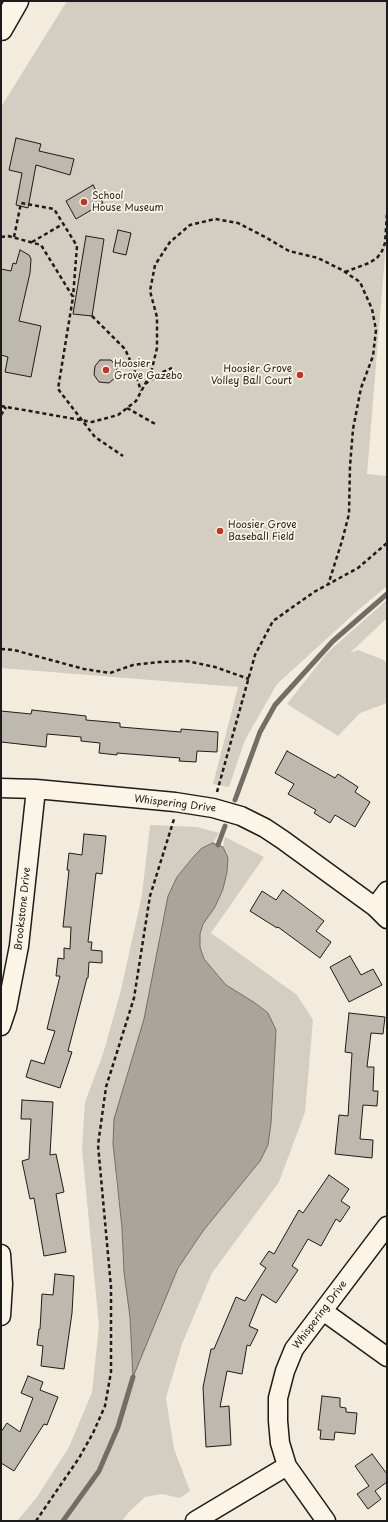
<!DOCTYPE html>
<style>
body{margin:0}
#map{position:relative;width:388px;height:1522px;overflow:hidden;background:#f3ecdd;font-family:"Playpen Sans",sans-serif}
canvas{display:block}
.frame{position:absolute;inset:0;border:2px solid #1c1c1c;pointer-events:none}
</style>
<div id="map">
<canvas width="388" height="1522"></canvas>
<div class="frame"></div>
</div>
<script>
const context = document.querySelector('canvas').getContext('2d');
context.lineJoin = 'round';
function fill(path, color) { context.fillStyle = color; context.fill(path, 'evenodd'); }
const shape = rows => new Path2D(rows.map(r => 'M' + r).join(''));
function strokePath(path, color, width, dash) { context.strokeStyle = color; context.lineWidth = width; context.lineCap = dash ? 'butt' : 'round'; context.setLineDash(dash || []); context.stroke(path); }
function write(font, color, halo, rows, align = 'center') {
  context.font = font + ' "Playpen Sans",sans-serif'; context.lineWidth = 3.5; context.setLineDash([]); context.textBaseline = 'middle'; context.strokeStyle = halo; context.fillStyle = color; for (const [text, x, y, turn = 0] of rows) {
    context.save(); context.translate(x, y); context.rotate((+turn || 0) * Math.PI / 180); context.textAlign = isNaN(turn) ? turn : align; if (halo) context.strokeText(text, 0, 0); context.fillText(text, 0, 0); context.restore();
  }
}
fill(shape([
 [67,1,387,1,387,232,367,474,387,476,387,586,356,612,277,684,245,740,229,787,213,784,238,687,1,668,1,107],
 [387,600,387,618,350,653,358,650,384,660,387,664,387,703,360,713,338,736,287,704,327,653],
 [150,825,197,827,219,833,213,843,202,848,193,856,177,877,144,1019,114,1119,113,1144,116,1181,122,1228,124,1272,130,1317,133,1375,178,1268,203,1231,260,1161,268,1145,271,1123,255,1003,226,985,204,959,200,947,200,934,203,924,215,907,227,872,228,858,223,847,225,837,264,857,211,933,297,995,313,1020,305,1112,279,1182,212,1273,182,1344,166,1398,174,1449,190,1491,180,1498,162,1494,145,1497,129,1512,122,1521,17,1521,37,1497,69,1447,92,1392,99,1326,82,1149,85,1102,103,1054,121,990,142,895]
]), '#d3cec1');
const water = shape([
 [213,843,223,847,228,858,227,872,223,889,215,907,203,924,200,934,200,947,204,959,226,985,255,1003,268,1013,276,1030,271,1123,268,1145,260,1161,203,1231,178,1268,133,1377,130,1317,124,1272,122,1228,113,1144,114,1119,144,1019,168,896,177,877,194,856,202,848,213,843]
]);
fill(water, '#aaa59b');
strokePath(water, '#716e68', 1);
strokePath(shape([
 [235,800,260,732,275,705,333,641,387,594],
 [218,845,225,826],
 [63,1521,99,1471,118,1427,133,1377]
]), '#716e68', 5);
const building = shape([
 [16,138,41,144,39,151,74,159,70,175,36,165,28,208,16,205,22,173,9,170,16,138],
 [93,185,103,203,76,219,66,201,93,185],
 [118,230,131,233,126,255,113,252,118,230],
 [86,236,104,239,92,316,73,314,86,236],
 [20,250,29,255,31,259,30,273,19,321,41,326,31,377,5,372,8,357,1,355,1,269,11,271,13,263,16,264,20,250],
 [100,360,111,360,117,367,116,377,109,383,99,382,94,375,95,366,100,360],
 [32,710,86,716,86,720,120,723,120,727,181,732,181,729,218,732,217,752,197,751,196,762,179,761,180,758,117,753,117,755,99,753,100,743,81,741,81,737,47,734,46,747,1,742,1,711,31,714,32,710],
 [287,751,335,778,338,774,358,787,355,792,370,802,355,827,335,815,330,823,314,813,316,810,288,794,294,784,275,773,287,751],
 [84,834,106,836,102,874,96,873,88,942,92,942,91,950,102,951,102,963,89,962,88,978,87,978,68,1051,72,1052,60,1088,26,1077,31,1060,44,1064,55,1031,47,1029,60,976,56,976,58,958,64,959,64,948,70,949,71,927,63,927,69,870,67,870,69,853,82,855,84,834],
 [283,890,324,921,316,931,331,942,320,958,278,927,277,928,250,911,262,891,276,900,283,890],
 [350,956,361,975,373,969,382,985,349,1002,330,967,350,956],
 [349,1013,385,1017,383,1034,371,1033,367,1067,374,1067,373,1091,378,1091,377,1106,363,1105,360,1139,373,1140,372,1158,335,1154,339,1115,348,1116,352,1053,345,1052,349,1013],
 [22,1100,53,1102,50,1155,56,1154,64,1192,56,1194,66,1252,44,1256,34,1198,30,1199,22,1161,29,1159,31,1119,21,1119,22,1100],
 [329,1175,349,1189,341,1201,350,1207,340,1222,336,1219,321,1246,308,1239,292,1266,298,1270,276,1303,262,1294,249,1326,258,1330,250,1346,247,1345,242,1374,227,1371,220,1407,229,1406,231,1445,206,1447,203,1387,211,1349,214,1349,236,1297,245,1301,266,1268,260,1264,269,1251,274,1254,299,1210,303,1213,329,1175],
 [55,1274,74,1276,72,1313,64,1369,41,1366,43,1346,37,1345,39,1329,40,1329,42,1294,53,1295,55,1274],
 [28,1376,43,1382,40,1390,58,1397,47,1425,44,1424,14,1471,1,1463,1,1432,7,1423,20,1432,33,1398,21,1393,28,1376],
 [322,1396,340,1398,340,1407,346,1408,346,1412,357,1413,355,1434,335,1432,334,1440,320,1439,321,1430,318,1430,322,1396],
 [372,1454,387,1474,387,1482,375,1491,381,1499,368,1509,357,1494,369,1486,355,1466,372,1454]
]);
fill(building, '#beb9ae');
strokePath(building, '#1c1c1c', 1);
const street = shape([
 [1,788,36,789,175,802,213,808,241,816,265,828,283,840,375,907,387,919],
 [375,907,387,891],
 [1,1026,7,1008,19,946,36,789],
 [1,1254,3,1284,1,1316],
 [323,1311,387,1357],
 [195,1521,287,1466],
 [326,1521,287,1466,280,1443,278,1421,278,1398,285,1371,294,1349,387,1226]
]);
const secondary = shape([
 [1,29,17,1]
]);
strokePath(street, '#1c1c1c', 21);
strokePath(secondary, '#1c1c1c', 25);
strokePath(shape([
 [1,237,8,236,41,245,73,297,58,389,95,437,123,456],
 [14,237,21,203,54,209,77,246,73,297],
 [32,242,63,224],
 [345,272,369,263,377,258,382,251,385,243,387,213],
 [92,316,125,349,134,369,141,391],
 [145,384,163,372,172,368],
 [1,406,92,422,118,415,136,401,151,373,157,348,157,317,150,291,155,265,170,242,190,225,215,219,238,223,265,237,289,251,318,258,342,270,360,282,372,309,376,330,373,356,361,388,353,429,350,466,349,514,342,541,328,585],
 [127,408,157,425],
 [1,415,6,407],
 [1,649,14,650,84,669,110,673,133,665,159,662,187,661,215,667,249,679],
 [217,792,255,655,273,621,314,592,358,568,387,543],
 [36,1521,79,1458,93,1433,105,1406,111,1372,111,1287,98,1145,106,1087,134,998,150,896,174,819]
]), '#1c1c1c', 2.5, [4, 3]);
strokePath(street, '#fcf5e5', 18);
strokePath(secondary, '#fcf5e5', 22);
for (const [x, y, r, color] of [
 [84,202,4,"#c8321e"],
 [106,370,4,"#c8321e"],
 [300,375,4,"#c8321e"],
 [220,531,4,"#c8321e"]
]) { const dot = new Path2D(); dot.arc(x, y, r, 0, 2 * Math.PI); context.fillStyle = color; context.fill(dot); strokePath(dot, '#fcf5e5', 1.5); }
write('10px', '#1c1c1c', '#fcf5e5', [
 ["School",92,196],
 ["House Museum",92,208],
 ["Hoosier",114,364],
 ["Grove Gazebo",114,376],
 ["Hoosier Grove",292,369,"right"],
 ["Volley Ball Court",292,381,"right"],
 ["Hoosier Grove",228,525],
 ["Baseball Field",228,537]
], 'left');
write('10px', '#1c1c1c', '#fcf5e5', [
 ["Whispering Drive",175,804,7],
 ["Brookstone Drive",23,909,-84],
 ["Whispering Drive",320,1315,-53]
]);
</script>
